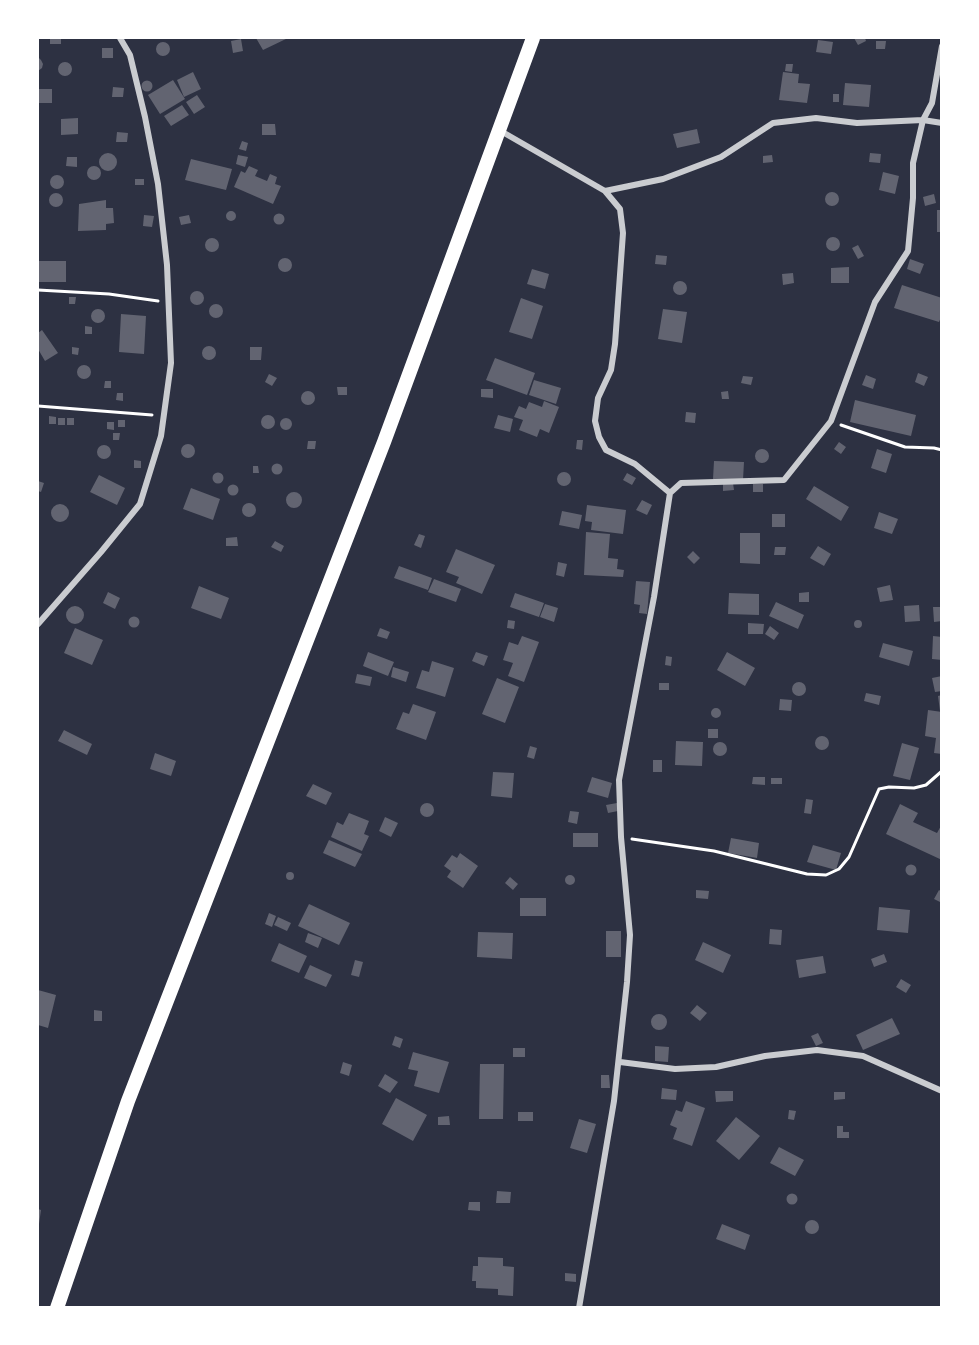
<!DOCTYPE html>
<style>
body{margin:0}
#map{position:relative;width:979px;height:1345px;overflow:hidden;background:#2d3142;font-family:"Playfair Display",serif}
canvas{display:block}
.frame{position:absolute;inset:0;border:39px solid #fff;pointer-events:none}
</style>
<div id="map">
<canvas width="979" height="1345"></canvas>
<div class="frame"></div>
</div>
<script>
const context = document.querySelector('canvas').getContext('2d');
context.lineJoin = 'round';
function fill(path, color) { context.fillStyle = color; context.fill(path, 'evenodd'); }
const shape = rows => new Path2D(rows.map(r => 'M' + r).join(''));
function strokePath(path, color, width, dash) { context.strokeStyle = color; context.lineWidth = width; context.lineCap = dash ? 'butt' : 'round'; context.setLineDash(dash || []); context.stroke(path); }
fill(shape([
 [50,38,61,38,61,44,50,44],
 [256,38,288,38,263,50],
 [854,38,865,38,866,41,858,45],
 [241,39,243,51,233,53,231,41],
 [818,40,833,42,831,54,816,52],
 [876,41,886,41,885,49,876,49],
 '156 49a7 7 0 1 1 14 0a7 7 0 1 1-14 0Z',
 [102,48,113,48,113,58,102,58],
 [38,57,41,60,43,64,42,68,38,71],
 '58 69a7 7 0 1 1 14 0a7 7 0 1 1-14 0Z',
 [786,64,793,64,792,72,785,71],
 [193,72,201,89,184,97,177,80],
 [783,72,799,74,798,83,810,84,807,103,779,100],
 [173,80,185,99,160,114,148,95],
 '141.5 86a5.5 5.5 0 1 1 11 0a5.5 5.5 0 1 1-11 0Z',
 [845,83,871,85,869,107,843,105],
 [113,87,124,88,123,97,112,97],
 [38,89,52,89,52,103,38,103],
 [833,94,839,94,839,102,833,102],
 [197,95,205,107,194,114,186,102],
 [182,105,189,115,171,126,164,116],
 [78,118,78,134,61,135,61,119],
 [262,124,275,124,276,135,262,135],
 [697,129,700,143,677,148,673,134],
 [117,132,128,133,127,142,116,142],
 [242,141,248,143,246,151,239,149],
 [870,153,881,154,880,163,869,162],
 '99 162a9 9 0 1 1 18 0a9 9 0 1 1-18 0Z',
 [238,155,248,157,245,167,236,164],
 [772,155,773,162,763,163,763,156],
 [67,157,77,157,77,167,66,166],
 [191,159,232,169,226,190,185,180],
 [249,166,258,170,255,176,267,181,270,174,277,177,275,184,281,186,273,204,234,187,241,171,245,173],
 '87 173a7 7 0 1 1 14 0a7 7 0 1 1-14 0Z',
 [883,172,899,176,895,194,879,190],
 '50 182a7 7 0 1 1 14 0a7 7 0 1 1-14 0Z',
 [135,179,144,179,144,185,135,185],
 '825 199a7 7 0 1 1 14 0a7 7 0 1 1-14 0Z',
 '49 200a7 7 0 1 1 14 0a7 7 0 1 1-14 0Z',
 [934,194,936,203,925,206,923,197],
 [106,200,106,208,113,208,114,223,106,224,106,230,78,231,79,204],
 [937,210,942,210,942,232,937,232],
 '226 216a5 5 0 1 1 10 0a5 5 0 1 1-10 0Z',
 '273.5 219a5.5 5.5 0 1 1 11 0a5.5 5.5 0 1 1-11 0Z',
 [144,215,154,216,152,227,143,226],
 [189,215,191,223,181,225,179,217],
 '826 244a7 7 0 1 1 14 0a7 7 0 1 1-14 0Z',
 '205 245a7 7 0 1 1 14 0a7 7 0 1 1-14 0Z',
 [858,245,864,256,858,259,852,248],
 [656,255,667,256,666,265,655,264],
 '278 265a7 7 0 1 1 14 0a7 7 0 1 1-14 0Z',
 [910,259,924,264,920,274,907,269],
 [38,261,66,261,66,282,38,282],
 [849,267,849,283,831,283,831,268],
 [532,269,549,274,545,289,527,284],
 [793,273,794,283,783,285,782,274],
 '673 288a7 7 0 1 1 14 0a7 7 0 1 1-14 0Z',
 [902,285,942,298,942,315,939,322,894,308],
 '190 298a7 7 0 1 1 14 0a7 7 0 1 1-14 0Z',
 [69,297,76,297,75,304,69,304],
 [521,298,543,306,532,339,509,332],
 '209 311a7 7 0 1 1 14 0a7 7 0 1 1-14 0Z',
 [663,309,687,312,682,343,658,339],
 '91 316a7 7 0 1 1 14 0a7 7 0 1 1-14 0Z',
 [121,314,146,316,144,354,119,352],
 [85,326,92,327,92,334,85,334],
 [42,330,58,353,45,361,38,349,38,333],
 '202 353a7 7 0 1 1 14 0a7 7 0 1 1-14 0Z',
 [72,347,79,348,78,355,72,354],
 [250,347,262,347,261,360,250,360],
 [495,358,535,373,527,395,486,380],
 '77 372a7 7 0 1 1 14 0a7 7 0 1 1-14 0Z',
 [918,373,928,377,924,386,915,382],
 [269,374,277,378,272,386,265,382],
 [866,375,876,379,873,389,862,385],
 [743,376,753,377,751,385,741,383],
 [534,380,561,388,556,404,529,395],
 [105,381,111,381,111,388,104,388],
 [337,387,347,387,347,395,338,395],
 [481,389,493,389,493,398,481,397],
 [728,391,729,399,722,399,721,392],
 '301 398a7 7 0 1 1 14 0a7 7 0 1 1-14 0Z',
 [117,393,123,393,123,401,116,400],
 [855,400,916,415,911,436,850,422],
 [544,401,559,407,549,433,540,429,537,437,519,430,523,420,514,417,519,406,526,409,529,402,542,407],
 [686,412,696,413,695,423,685,422],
 [498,415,513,419,510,432,494,428],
 '261 422a7 7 0 1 1 14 0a7 7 0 1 1-14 0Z',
 [49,416,56,417,56,424,49,424],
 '280 424a6 6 0 1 1 12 0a6 6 0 1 1-12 0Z',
 [58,418,65,418,65,425,58,425],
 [67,418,74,418,74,425,67,425],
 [118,420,125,420,125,427,118,427],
 [107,422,114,422,114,430,107,429],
 [113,433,120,433,119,440,113,440],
 [577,440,583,440,582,450,576,449],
 [308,441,316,441,315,449,307,449],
 [839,442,846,447,841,454,834,449],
 '181 451a7 7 0 1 1 14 0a7 7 0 1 1-14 0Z',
 '97 452a7 7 0 1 1 14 0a7 7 0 1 1-14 0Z',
 '755 456a7 7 0 1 1 14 0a7 7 0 1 1-14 0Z',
 [877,449,892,454,886,473,871,468],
 [134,460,141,461,141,468,134,468],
 [714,461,744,462,743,480,713,479],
 '271.5 469a5.5 5.5 0 1 1 11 0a5.5 5.5 0 1 1-11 0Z',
 [253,466,258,466,259,473,253,473],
 '557 479a7 7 0 1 1 14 0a7 7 0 1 1-14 0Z',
 '212.5 478a5.5 5.5 0 1 1 11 0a5.5 5.5 0 1 1-11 0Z',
 [627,473,636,478,632,485,623,480],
 [99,475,125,488,117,505,90,492],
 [38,481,44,483,41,492,38,491],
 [733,483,734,490,723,491,723,484],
 [753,484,763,484,763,492,753,492],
 '227.5 490a5.5 5.5 0 1 1 11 0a5.5 5.5 0 1 1-11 0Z',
 [814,486,849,507,841,521,806,499],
 [191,488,220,499,213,520,183,509],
 '286 500a8 8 0 1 1 16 0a8 8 0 1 1-16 0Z',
 [642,500,652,505,647,515,636,510],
 '242 510a7 7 0 1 1 14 0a7 7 0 1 1-14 0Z',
 '51 513a9 9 0 1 1 18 0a9 9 0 1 1-18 0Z',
 [587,505,626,510,623,534,591,530,592,522,585,521],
 [562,511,582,515,579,529,559,525],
 [879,512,898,519,892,534,874,528],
 [772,514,785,514,785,527,772,527],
 [586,532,610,534,608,558,618,559,617,569,624,570,623,577,584,575],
 [740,533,760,533,760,564,740,563],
 [419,534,425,536,421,548,414,545],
 [237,537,238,546,226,546,226,538],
 [275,541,284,546,281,552,271,547],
 [818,546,831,554,824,566,810,558],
 [775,547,786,547,785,555,774,555],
 [456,549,495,565,482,594,456,583,459,577,446,572],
 [693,551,700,558,694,564,687,557],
 [558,562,567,564,564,577,556,575],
 [399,566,432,578,428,590,394,578],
 [434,579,461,589,456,602,428,592],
 [636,581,650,582,647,614,639,613,640,605,634,604],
 [890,585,893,600,880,602,877,588],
 [199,586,229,598,221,619,191,608],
 [108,592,120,598,115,609,103,603],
 [809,592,809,602,799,602,799,593],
 [515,593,544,603,539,617,510,607],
 [729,593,759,594,759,615,728,614],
 [776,602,804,615,798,629,769,616],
 [545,604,558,608,554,622,540,617],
 [919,605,920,621,905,622,904,606],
 '66 615a9 9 0 1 1 18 0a9 9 0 1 1-18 0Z',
 [933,607,942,607,942,621,934,622],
 '128.5 622a5.5 5.5 0 1 1 11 0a5.5 5.5 0 1 1-11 0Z',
 [508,620,515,621,514,629,507,628],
 '854 624a4 4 0 1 1 8 0a4 4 0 1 1-8 0Z',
 [748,623,764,624,763,634,748,634],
 [770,626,779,633,774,640,765,634],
 [75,628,103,640,92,665,64,653],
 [380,628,390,632,387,639,377,636],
 [522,636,539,642,524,682,508,676,513,663,503,660,509,642,518,645],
 [933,636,942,637,942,660,932,659],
 [883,643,913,651,909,666,879,657],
 [368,652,394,662,388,676,363,666],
 [476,652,488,656,484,666,472,661],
 [727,652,755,668,745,686,717,670],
 [666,656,672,657,671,666,665,665],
 [432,661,454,668,445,697,416,688,422,670,429,672],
 [393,667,409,672,406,682,391,677],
 [357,674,372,677,370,686,355,683],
 [942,676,942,691,935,692,932,678],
 [497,678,519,687,505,723,482,714],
 '792 689a7 7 0 1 1 14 0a7 7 0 1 1-14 0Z',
 [659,683,669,683,669,690,659,690],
 [866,693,881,696,879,705,864,701],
 [942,695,942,711,940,711,938,696],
 [780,699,792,700,791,711,779,710],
 [413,704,436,712,426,740,396,729,403,712,409,714],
 '711 713a5 5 0 1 1 10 0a5 5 0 1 1-10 0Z',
 [928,710,942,712,942,754,934,753,936,738,925,736],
 [708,729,718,729,718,738,708,738],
 [64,730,92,744,87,755,58,741],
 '815 743a7 7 0 1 1 14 0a7 7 0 1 1-14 0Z',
 [676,741,703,742,702,766,675,765],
 '713 749a7 7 0 1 1 14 0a7 7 0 1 1-14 0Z',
 [902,743,919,748,910,780,893,776],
 [530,746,537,748,534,759,527,757],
 [155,753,176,761,171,776,150,769],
 [653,760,662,760,662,772,653,772],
 [493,772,514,773,512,798,491,796],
 [592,777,612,783,608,798,587,792],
 [753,777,765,777,765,785,752,784],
 [771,778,782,778,782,784,771,784],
 [313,784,332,793,326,805,306,796],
 [806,799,813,800,811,814,804,813],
 '420 810a7 7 0 1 1 14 0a7 7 0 1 1-14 0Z',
 [617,803,618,811,608,813,606,805],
 [900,804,918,813,913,822,937,833,942,824,942,860,886,834],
 [570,811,579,812,577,824,568,822],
 [349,813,369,821,364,834,369,836,362,851,331,837,337,822,343,825],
 [385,817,398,823,391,837,379,831],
 [573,833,598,833,598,847,573,847],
 [731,838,759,843,757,858,728,853],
 [329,840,362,854,355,867,323,853],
 [813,845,841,853,836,870,807,862],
 [460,853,478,866,463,888,447,877,451,871,444,866,452,855,457,858],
 '905.5 870a5.5 5.5 0 1 1 11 0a5.5 5.5 0 1 1-11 0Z',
 '286 876a4 4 0 1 1 8 0a4 4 0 1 1-8 0Z',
 '565 880a5 5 0 1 1 10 0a5 5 0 1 1-10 0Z',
 [510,877,518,884,513,890,505,883],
 [696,890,709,891,708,899,696,898],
 [939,890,942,892,942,903,934,899],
 [520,898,546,898,546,916,520,916],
 [309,904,350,923,339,945,298,926],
 [879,907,910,910,908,933,877,930],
 [269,913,276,916,272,927,265,924],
 [278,917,291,923,287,931,274,925],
 [770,929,782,930,781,945,769,944],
 [606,931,621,931,621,957,606,957],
 [478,932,513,933,512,959,477,957],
 [308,933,322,938,318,948,305,942],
 [703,942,731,955,723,973,695,960],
 [279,943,307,956,299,973,271,961],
 [884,954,887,962,874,967,871,959],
 [823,956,826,973,799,978,796,960],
 [355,960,363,962,359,977,351,975],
 [310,965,332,975,326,987,304,978],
 [901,979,911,985,906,993,896,987],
 [38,990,56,995,48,1028,38,1025],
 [697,1005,707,1013,700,1021,690,1013],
 [94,1010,102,1011,102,1021,94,1021],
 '651 1022a8 8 0 1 1 16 0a8 8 0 1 1-16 0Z',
 [892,1018,900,1034,863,1050,856,1035],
 [818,1033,823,1043,816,1046,811,1036],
 [395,1036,403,1039,400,1048,392,1045],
 [655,1046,669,1047,668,1062,655,1061],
 [513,1048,525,1048,525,1057,513,1057],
 [413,1052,449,1062,439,1093,414,1086,418,1071,408,1069],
 [343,1062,352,1065,349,1076,340,1073],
 [480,1064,504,1064,503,1119,479,1119],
 [385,1074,398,1082,390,1093,378,1086],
 [601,1075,609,1075,610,1088,601,1088],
 [662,1088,677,1090,676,1100,661,1099],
 [715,1091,733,1091,733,1101,716,1102],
 [834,1092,845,1092,845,1099,834,1100],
 [396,1098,427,1115,413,1141,382,1124],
 [686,1101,705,1108,692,1146,673,1139,677,1128,670,1125,676,1110,682,1112],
 [789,1110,796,1111,794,1120,788,1119],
 [518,1112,533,1112,533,1121,518,1121],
 [449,1116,450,1125,438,1125,438,1117],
 [736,1117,760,1136,739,1160,716,1141],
 [579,1119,596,1124,587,1153,570,1148],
 [837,1126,843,1126,843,1132,849,1132,849,1138,837,1138],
 [779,1147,804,1160,795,1176,770,1163],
 [497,1191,511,1192,510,1203,496,1203],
 '786.5 1199a5.5 5.5 0 1 1 11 0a5.5 5.5 0 1 1-11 0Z',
 [469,1202,480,1202,480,1211,468,1210],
 [38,1209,41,1210,39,1224,38,1224],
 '805 1227a7 7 0 1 1 14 0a7 7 0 1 1-14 0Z',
 [722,1224,750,1235,745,1250,716,1239],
 [478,1257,503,1258,503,1266,514,1267,513,1296,498,1295,498,1289,476,1288,476,1281,472,1281,473,1266,478,1266],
 [565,1273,576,1274,576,1282,565,1281]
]), '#626471');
strokePath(shape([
 [38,290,109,294,158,301],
 [38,406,152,415],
 [841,425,905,447,934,448,942,450],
 [632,839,714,851,807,874,826,875,839,869,849,857,879,789,889,787,914,788,926,785,942,771]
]), '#fff', 3);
strokePath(shape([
 [499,130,605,191,620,209,623,233,615,344,611,370,598,398,595,421,599,437,606,450,635,464,670,493],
 [605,191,663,179,721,157,773,123,816,118,857,123,923,120,942,123],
 [38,624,101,552,140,504,161,436,171,363,167,265,158,184,145,117,130,55,120,38],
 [620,1062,675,1069,716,1067,765,1056,817,1050,863,1056,942,1091],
 [579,1308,614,1101,627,982,630,935,621,837,619,780,654,597,670,493,681,483,784,480,831,421,875,302,908,251,913,198,913,163,923,120,932,103,942,46]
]), '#caccd0', 6);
strokePath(shape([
 [57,1308,128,1101,384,442,533,38]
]), '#fff', 14);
</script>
